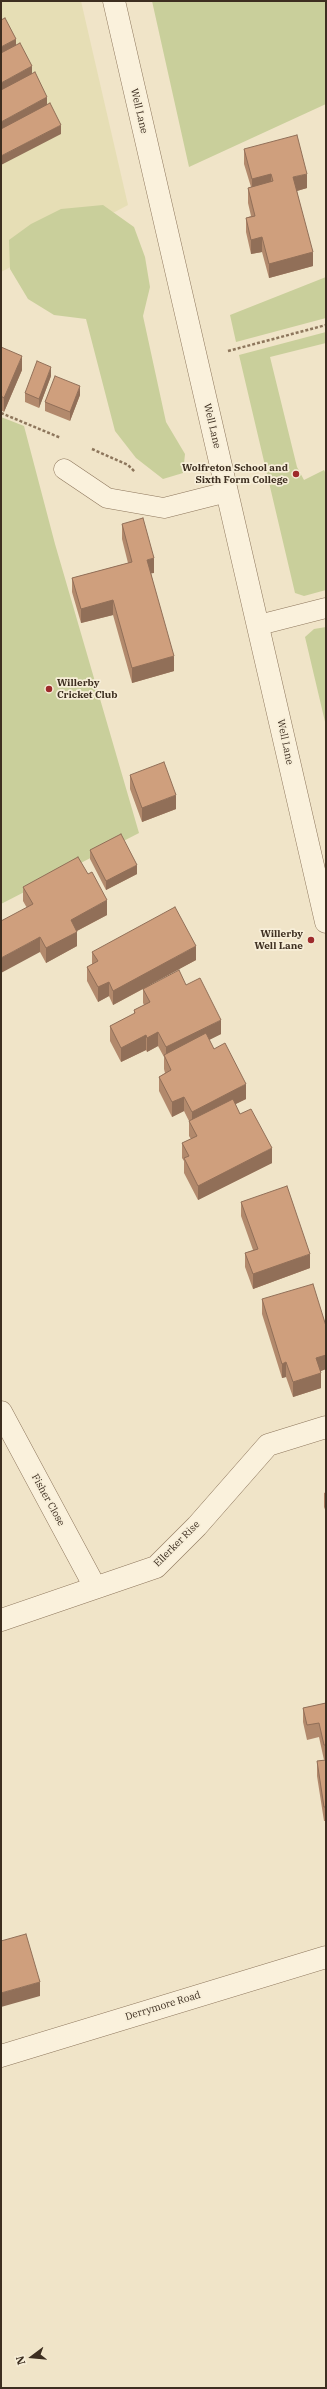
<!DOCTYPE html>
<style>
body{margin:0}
#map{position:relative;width:327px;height:2389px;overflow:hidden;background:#f0e4c8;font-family:"IBM Plex Serif",serif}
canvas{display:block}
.frame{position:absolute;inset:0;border:2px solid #3d2e20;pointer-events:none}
.north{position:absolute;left:12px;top:2337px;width:40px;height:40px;-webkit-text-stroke:3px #f7eed8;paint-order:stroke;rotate:254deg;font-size:11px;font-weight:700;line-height:16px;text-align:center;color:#3d2e20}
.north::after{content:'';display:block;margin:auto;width:14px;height:18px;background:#3d2e20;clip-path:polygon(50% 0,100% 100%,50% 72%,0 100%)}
</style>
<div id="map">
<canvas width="327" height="2389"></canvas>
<div class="frame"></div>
<div class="north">N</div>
</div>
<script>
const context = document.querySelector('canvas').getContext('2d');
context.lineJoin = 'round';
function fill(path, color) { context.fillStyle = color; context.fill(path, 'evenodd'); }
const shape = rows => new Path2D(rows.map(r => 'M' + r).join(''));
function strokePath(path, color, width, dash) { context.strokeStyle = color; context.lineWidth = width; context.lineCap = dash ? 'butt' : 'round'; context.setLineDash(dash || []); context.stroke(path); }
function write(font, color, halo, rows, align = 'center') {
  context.font = font + ' "IBM Plex Serif",serif'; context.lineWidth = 3.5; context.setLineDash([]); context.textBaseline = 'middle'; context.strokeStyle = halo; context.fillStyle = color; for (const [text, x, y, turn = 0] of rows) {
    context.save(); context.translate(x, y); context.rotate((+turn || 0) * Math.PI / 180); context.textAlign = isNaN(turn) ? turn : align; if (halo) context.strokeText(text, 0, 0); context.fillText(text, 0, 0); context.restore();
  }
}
fill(shape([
 [1,1,81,1,128,205,1,272]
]), '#e6deb5');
fill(shape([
 [152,1,326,1,326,104,189,167],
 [103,205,134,227,145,257,150,287,143,316,166,422,185,454,183,473,163,479,136,458,115,431,86,319,54,315,28,299,10,269,9,240,31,224,61,209],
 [326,277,326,318,236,342,230,315],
 [326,332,326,343,270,357,297,467,304,480,324,470,326,474,326,590,304,596,295,593,239,355],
 [1,417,24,426,55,544,139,833,1,904],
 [326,627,326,726,305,637,314,629]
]), '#c9cf9b');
const lane = shape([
 [64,469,107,498,164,508,227,492],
 [259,625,326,608]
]);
const street = shape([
 [114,1,326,922],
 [1,1412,95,1587],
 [1,1620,156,1567,197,1526,268,1445,326,1427],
 [1,2056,326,1957]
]);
strokePath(lane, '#8d765c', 21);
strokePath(street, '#8d765c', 23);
strokePath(shape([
 [228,351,326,325],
 [1,413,61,438],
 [92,449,128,465,135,472]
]), '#8d765c', 2.5, [3, 2]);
strokePath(lane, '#faf1dc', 20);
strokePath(street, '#faf1dc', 22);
fill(shape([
 [244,149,307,188,297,191,313,266,269,278,262,252,251,254,246,232,246,218,251,216,248,203,248,188,251,187,244,164],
 [1,347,22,370,4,412,1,410],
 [51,376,39,408,25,402,25,393],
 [80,395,70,421,45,411,45,402],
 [122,524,154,573,151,573,174,671,132,683,113,615,81,623,72,592,72,578,128,563,122,539],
 [130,775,176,809,142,822,130,789],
 [90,850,137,874,106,890,90,859],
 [23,887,107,915,77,931,77,946,46,963,40,952,27,908,23,901],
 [92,952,196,960,149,985,186,985,221,1034,209,1040,214,1049,246,1099,235,1104,240,1114,272,1163,198,1200,184,1173,184,1161,182,1158,182,1143,191,1139,189,1136,189,1121,184,1111,172,1117,159,1091,159,1077,165,1073,164,1069,164,1057,158,1046,147,1052,146,1050,121,1062,110,1041,110,1026,134,1014,134,1010,144,1005,143,1003,143,989,113,1005,109,996,98,1002,87,981,87,967,92,964],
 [241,1202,310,1268,253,1289,245,1267,245,1253,253,1250,241,1216],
 [262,1299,326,1326,326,1369,320,1371,321,1388,293,1397,286,1377,282,1378,262,1314],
 [326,1492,326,1512,324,1507,324,1493],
 [326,1703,326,1759,324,1760,319,1737,307,1740,303,1722,303,1708],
 [326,1760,326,1821,324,1821,317,1776,317,1761]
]), '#b2896c');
fill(shape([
 [16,39,16,48,1,56,1,47],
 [32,66,32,75,1,92,1,83],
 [47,97,47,106,1,131,1,122],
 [61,125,61,134,1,165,1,156],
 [271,174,271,189,252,194,252,179],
 [307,174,307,188,293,192,293,177],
 [262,237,262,252,251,254,251,240],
 [313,252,313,266,269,278,269,264],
 [22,356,22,370,4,412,4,398],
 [51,367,51,376,39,408,39,399],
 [80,386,80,395,70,421,70,412],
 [154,558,154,573,147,574,147,560],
 [113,600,113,615,81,623,81,609],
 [174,656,174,671,132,683,132,668],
 [176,795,176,809,142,822,142,808],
 [137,865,137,874,106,890,106,881],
 [107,900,107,915,71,934,71,920],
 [77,932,77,946,46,963,46,948],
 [40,937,40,952,1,973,1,958],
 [196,946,196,960,113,1005,113,991],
 [109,982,109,996,98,1002,98,987],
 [221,1020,221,1034,167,1061,166,1060,166,1047],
 [158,1032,158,1046,147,1052,147,1038],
 [146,1035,146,1050,121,1062,121,1048],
 [246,1084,246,1099,192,1126,192,1112],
 [184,1097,184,1111,172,1117,172,1102],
 [272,1148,272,1163,198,1200,198,1186],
 [310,1254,310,1268,253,1289,253,1274],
 [326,1355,326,1369,316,1373,316,1358],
 [286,1362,286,1377,282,1378,282,1364],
 [321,1373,321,1388,293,1397,293,1382],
 [40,1982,40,1996,1,2007,1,1993]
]), '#916f58');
const building = shape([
 [5,18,16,39,1,47,1,20,5,18],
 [20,43,32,66,1,83,1,53,20,43],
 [35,72,47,97,1,122,1,90,35,72],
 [50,103,61,125,1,156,1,129,50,103],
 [297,135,307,174,293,177,313,252,269,264,262,237,251,240,246,218,255,216,248,188,273,181,271,174,252,179,244,149,297,135],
 [1,347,22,356,4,398,1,396,1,347],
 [37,361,51,367,39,399,25,393,37,361],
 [55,376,80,386,70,412,45,402,55,376],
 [143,518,154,558,147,560,174,656,132,668,113,600,81,609,72,578,132,562,122,524,143,518],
 [164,762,176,795,142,808,130,775,164,762],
 [121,834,137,865,106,881,90,850,121,834],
 [78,857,88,874,92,872,107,900,71,920,77,932,46,948,40,937,1,958,1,921,33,904,23,887,78,857],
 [175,907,196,946,113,991,109,982,98,987,87,967,98,961,92,952,175,907],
 [179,970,186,985,200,978,221,1020,166,1047,158,1032,147,1038,146,1035,121,1048,110,1026,135,1013,134,1010,150,1002,143,989,179,970],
 [206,1033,214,1049,225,1043,246,1084,192,1112,184,1097,172,1102,159,1077,171,1070,164,1055,206,1033],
 [233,1099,240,1114,251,1109,272,1148,198,1186,184,1158,189,1156,182,1143,197,1136,189,1121,233,1099],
 [287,1186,310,1254,253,1274,245,1253,258,1249,241,1202,287,1186],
 [313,1284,326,1326,326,1355,316,1358,321,1373,293,1382,286,1362,282,1364,262,1299,313,1284],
 [326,1703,326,1745,324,1745,319,1723,307,1725,303,1708,326,1703],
 [326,1760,326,1807,324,1807,317,1761,326,1760],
 [26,1934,40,1982,1,1993,1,1941,26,1934]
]);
fill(building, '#cf9f7d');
strokePath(building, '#916f58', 1);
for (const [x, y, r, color] of [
 [296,474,4,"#9e2a2b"],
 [49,689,4,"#9e2a2b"],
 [311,940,4,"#9e2a2b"]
]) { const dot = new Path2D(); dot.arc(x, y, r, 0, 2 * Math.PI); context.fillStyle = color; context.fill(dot); strokePath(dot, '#f7eed8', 1.5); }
write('10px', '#3d2e20', '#f7eed8', [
 ["Well Lane",139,111,77],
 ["Well Lane",212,426,77],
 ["Well Lane",285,742,78],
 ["Fisher Close",48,1500,61],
 ["Ellerker Rise",177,1544,-45],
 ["Derrymore Road",163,2006,-17]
]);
write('bold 10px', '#3d2e20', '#f7eed8', [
 ["Wolfreton School and",288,468],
 ["Sixth Form College",288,480],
 ["Willerby",57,683,"left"],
 ["Cricket Club",57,695,"left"],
 ["Willerby",303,934],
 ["Well Lane",303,946]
], 'right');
</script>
